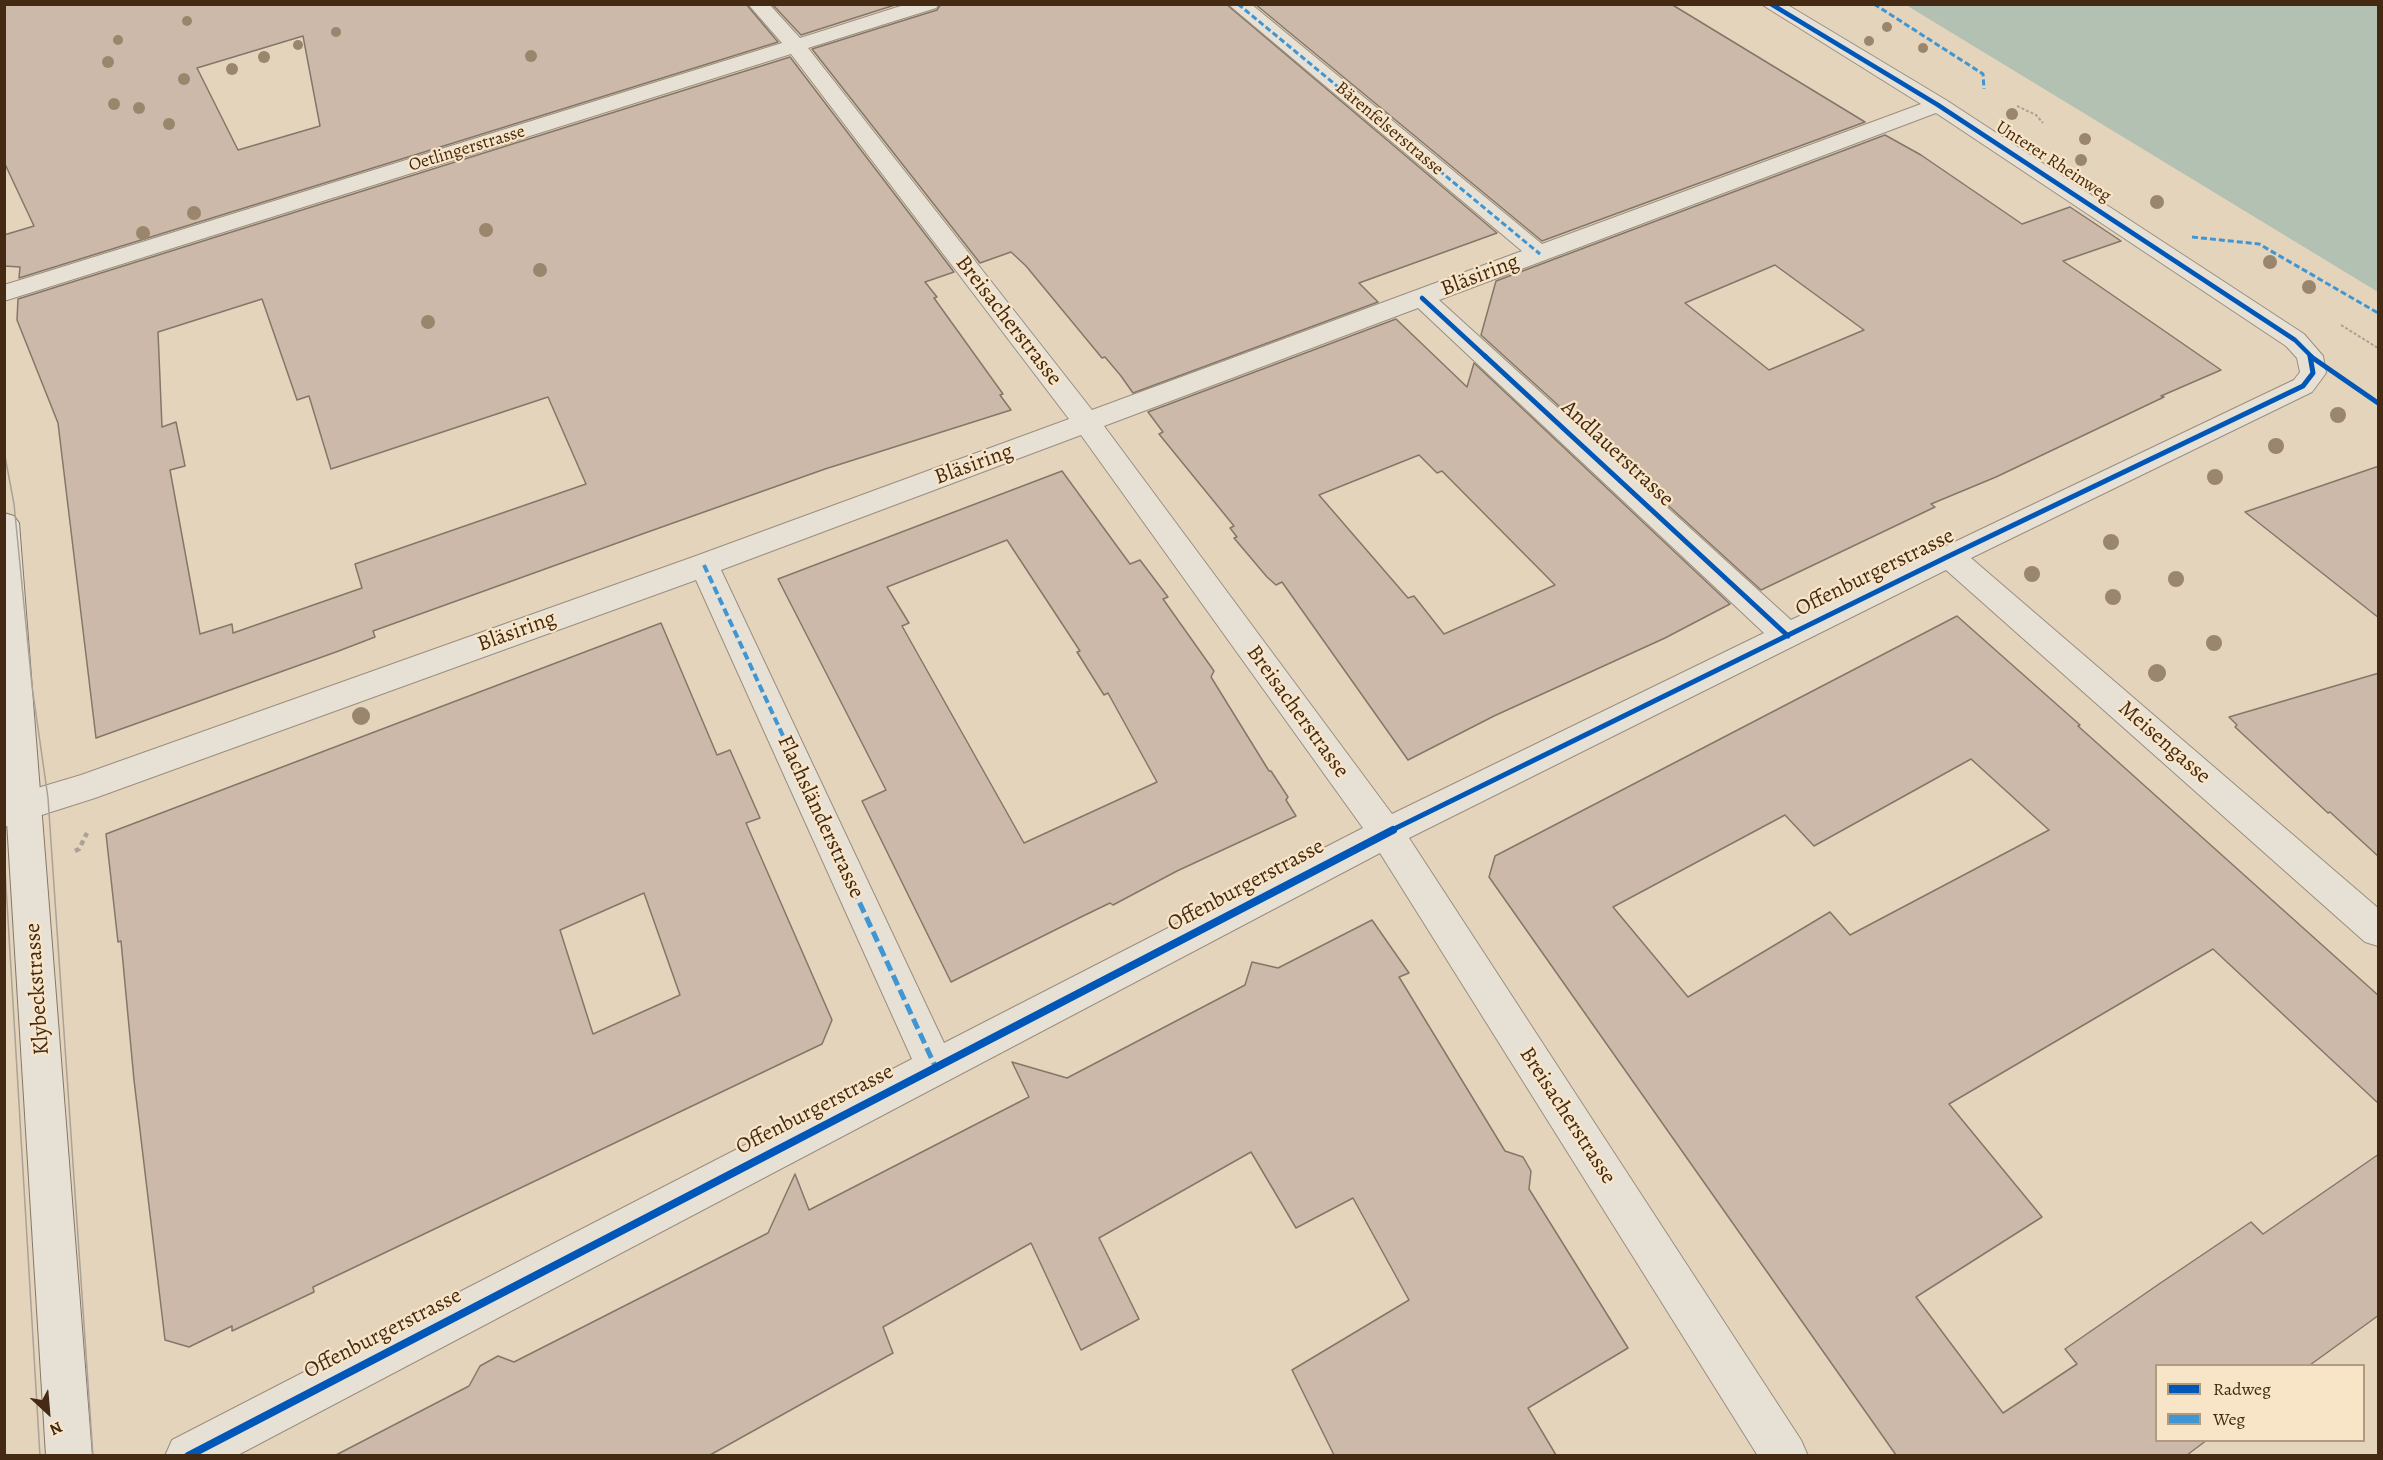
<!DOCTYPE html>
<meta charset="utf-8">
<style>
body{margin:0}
#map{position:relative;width:2383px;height:1460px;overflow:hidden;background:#e4d4bc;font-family:Alegreya,serif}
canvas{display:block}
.frame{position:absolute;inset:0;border:6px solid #442a13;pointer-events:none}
.legend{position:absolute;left:2155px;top:1364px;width:210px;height:78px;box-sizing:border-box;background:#f8e5c8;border:2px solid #b09a80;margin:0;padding:8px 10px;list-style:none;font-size:18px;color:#442a13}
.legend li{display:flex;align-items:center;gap:12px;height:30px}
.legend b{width:30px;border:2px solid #b09a80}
.north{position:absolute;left:18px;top:1382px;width:60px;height:60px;-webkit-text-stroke:4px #f8e5c8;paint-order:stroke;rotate:154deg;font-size:16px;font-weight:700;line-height:24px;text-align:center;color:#442a13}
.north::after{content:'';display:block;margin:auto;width:21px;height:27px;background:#442a13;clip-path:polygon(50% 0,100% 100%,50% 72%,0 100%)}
</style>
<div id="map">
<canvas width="2383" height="1460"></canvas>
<div class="frame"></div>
<ul class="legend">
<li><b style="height:8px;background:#0057b8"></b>Radweg</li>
<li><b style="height:8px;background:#4096d3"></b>Weg</li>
</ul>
<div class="north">N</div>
</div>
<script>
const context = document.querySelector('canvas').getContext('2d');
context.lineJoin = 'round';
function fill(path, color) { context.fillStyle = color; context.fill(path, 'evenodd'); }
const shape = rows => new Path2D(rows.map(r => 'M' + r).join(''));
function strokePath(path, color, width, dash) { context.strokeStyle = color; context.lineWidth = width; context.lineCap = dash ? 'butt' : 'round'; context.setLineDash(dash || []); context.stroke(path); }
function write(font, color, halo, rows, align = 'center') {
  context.font = font + ' Alegreya,serif'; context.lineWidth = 4.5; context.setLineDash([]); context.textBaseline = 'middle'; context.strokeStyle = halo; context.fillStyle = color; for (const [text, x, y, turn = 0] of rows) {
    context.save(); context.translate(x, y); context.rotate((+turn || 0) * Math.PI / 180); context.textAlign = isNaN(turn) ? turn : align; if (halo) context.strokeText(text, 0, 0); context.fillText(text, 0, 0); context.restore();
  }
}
fill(shape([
 [1906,5,2378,5,2378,292]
]), '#b2c1b1');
const building = shape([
 [4,4,746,4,778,42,19,278,20,267,4,266,4,235,34,226,4,162,4,4],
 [303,36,320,126,238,150,197,68,303,36],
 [772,4,898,4,801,35,772,4],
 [941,4,1226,4,1497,233,1359,283,1378,302,1133,393,1121,376,1105,357,1102,358,1026,266,1011,252,980,263,812,49,937,10,941,4],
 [1255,4,1671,4,1865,122,1542,241,1255,4],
 [790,57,954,272,925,282,937,297,934,298,1003,394,1000,395,1011,410,825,469,645,533,373,631,375,637,336,652,96,738,58,423,17,320,18,299,790,57],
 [262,299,297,400,309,396,331,469,548,397,586,484,355,564,362,588,233,633,232,624,200,634,170,470,185,466,176,422,162,427,158,332,262,299],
 [1885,135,1921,155,2022,224,2070,207,2121,241,2063,261,2221,370,2161,396,2164,397,1996,477,1931,504,1935,507,1761,590,1481,335,1496,281,1885,135],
 [1775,265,1864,330,1769,370,1685,303,1775,265],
 [1396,319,1467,387,1474,363,1730,604,1665,638,1494,716,1408,760,1282,582,1276,585,1267,577,1234,538,1237,537,1230,528,1234,526,1159,434,1163,432,1148,412,1396,319],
 [1419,455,1437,473,1442,471,1555,585,1444,634,1414,596,1408,598,1319,495,1419,455],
 [2379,466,2379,618,2245,512,2379,466],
 [1062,471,1130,564,1140,560,1168,597,1163,599,1214,671,1211,677,1269,771,1271,771,1288,797,1286,800,1296,816,1177,871,1113,905,1110,903,1081,917,951,982,862,801,886,790,778,579,1062,471],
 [1007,540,1080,651,1077,652,1104,695,1108,693,1157,782,1024,843,902,626,909,623,887,587,1007,540],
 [1957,616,2080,725,2078,726,2379,996,2379,1104,2213,949,1949,1104,2042,1217,1916,1297,2003,1413,2077,1364,2065,1349,2159,1284,2251,1222,2263,1234,2379,1154,2379,1315,2310,1365,2157,1365,2157,1440,2207,1440,2187,1455,1896,1455,1489,877,1495,856,1957,616],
 [1971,759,2049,830,1850,935,1830,912,1688,997,1613,907,1785,815,1814,846,1971,759],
 [661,623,717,755,730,750,760,818,746,823,832,1020,822,1044,313,1287,314,1292,232,1331,232,1326,189,1347,165,1340,134,1080,121,941,118,942,106,834,661,623],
 [644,893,680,995,593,1034,560,930,644,893],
 [2379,673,2379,857,2330,812,2328,813,2235,727,2237,725,2229,717,2379,673],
 [1372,920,1409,973,1399,977,1505,1151,1523,1157,1531,1171,1529,1189,1628,1348,1528,1408,1556,1455,1334,1455,1292,1370,1409,1300,1353,1198,1296,1228,1251,1152,1099,1238,1139,1319,1081,1350,1031,1243,883,1327,893,1353,710,1455,336,1455,469,1386,480,1366,498,1356,514,1362,768,1233,795,1174,809,1210,1027,1098,1029,1097,1012,1062,1067,1078,1245,985,1252,962,1278,968,1372,920]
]);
fill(building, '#cdb9a9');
strokePath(building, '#837768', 1.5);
const street = shape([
 [748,4,769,4,800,38,907,4,939,4,936,8,808,48,1092,410,1522,251,1228,4,1251,4,1542,244,1921,104,1761,4,1786,4,1946,100,2304,334,2323,356,2326,373,2312,392,1971,558,2378,908,2378,946,2365,942,1946,570,1409,838,1801,1440,1808,1456,1758,1456,1380,853,236,1456,165,1456,172,1440,912,1059,696,580,95,798,4,827,4,798,81,775,693,557,1069,419,791,54,4,301,4,285,782,43,748,4],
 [1936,113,2286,346,2297,358,2300,372,2294,380,1791,620,1439,300,1936,113],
 [1418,308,1764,633,1392,814,1104,426,1418,308],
 [1081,435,1363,828,944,1043,721,570,1081,435]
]);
const secondary = shape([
 [4,513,14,516,19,523,92,1456,46,1456,4,773,4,513]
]);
strokePath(street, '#9a8e7e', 2);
strokePath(secondary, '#837768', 2);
strokePath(shape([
 [2017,106,2036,115,2043,123],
 [2341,325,2378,348]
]), '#aaa297', 2, [3, 2]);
strokePath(shape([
 [2352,385,2378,403]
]), '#aaa297', 4, [4, 3]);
strokePath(shape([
 [75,851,79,849,87,833]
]), '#aaa297', 4.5, [5, 4]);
fill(street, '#e7e0d4');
fill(secondary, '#e7e0d4');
strokePath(shape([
 [4,451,14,504,32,686,48,798,93,1456],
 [4,852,40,1456]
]), '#aaa297', 1.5);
strokePath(shape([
 [1238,4,1540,254],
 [1874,4,1983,74,1984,89],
 [2192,237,2259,244,2378,313]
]), '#4096d3', 3, [6, 3]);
strokePath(shape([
 [704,565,827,831]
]), '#4096d3', 4, [8, 4]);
strokePath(shape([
 [826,830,936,1068]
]), '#4096d3', 5, [11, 5]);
strokePath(shape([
 [1771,4,1938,105,2295,340,2312,357],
 [1422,298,1486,357]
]), '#0057b8', 4.5);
strokePath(shape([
 [1485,356,1788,636],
 [2310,356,2378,403],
 [1390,831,1949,556,2303,386,2313,373,2310,356]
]), '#0057b8', 5);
strokePath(shape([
 [188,1456,1393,830]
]), '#0057b8', 8);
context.fillStyle = '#9a866c';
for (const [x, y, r] of [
 [187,21,5],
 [1887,27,5],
 [336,32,5],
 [118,40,5],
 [1869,41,5],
 [298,45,5],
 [1923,48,5],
 [531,56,6],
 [264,57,6],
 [108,62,6],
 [232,69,6],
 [184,79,6],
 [114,104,6],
 [139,108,6],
 [2012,114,6],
 [169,124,6],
 [2085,139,6],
 [2081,160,6],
 [2157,202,7],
 [194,213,7],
 [486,230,7],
 [143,233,7],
 [2270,262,7],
 [540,270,7],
 [2309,287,7],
 [428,322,7],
 [2338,415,8],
 [2276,446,8],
 [2215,477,8],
 [2111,542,8],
 [2032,574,8],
 [2176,579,8],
 [2113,597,8],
 [2214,643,8],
 [2157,673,9],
 [361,716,9]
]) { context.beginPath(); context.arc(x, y, r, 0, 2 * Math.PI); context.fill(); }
write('18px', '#442a13', '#f8e5c8', [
 ["Bärenfelserstrasse",1389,129,40],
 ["Oetlingerstrasse",467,149,-17],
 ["Unterer Rheinweg",2053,162,33]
]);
write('22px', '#442a13', '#f8e5c8', [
 ["Bläsiring",1480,276,-21],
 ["Breisacherstrasse",1008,321,52],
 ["Andlauerstrasse",1617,454,43],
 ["Bläsiring",974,465,-20],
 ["Offenburgerstrasse",1875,573,-26],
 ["Bläsiring",517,632,-20],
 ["Breisacherstrasse",1297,712,54],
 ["Meisengasse",2164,743,41],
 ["Flachsländerstrasse",820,817,65],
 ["Offenburgerstrasse",1246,886,-28],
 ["Klybeckstrasse",38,989,-94],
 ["Offenburgerstrasse",815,1110,-27],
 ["Breisacherstrasse",1567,1116,57],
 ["Offenburgerstrasse",383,1334,-27]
]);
</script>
